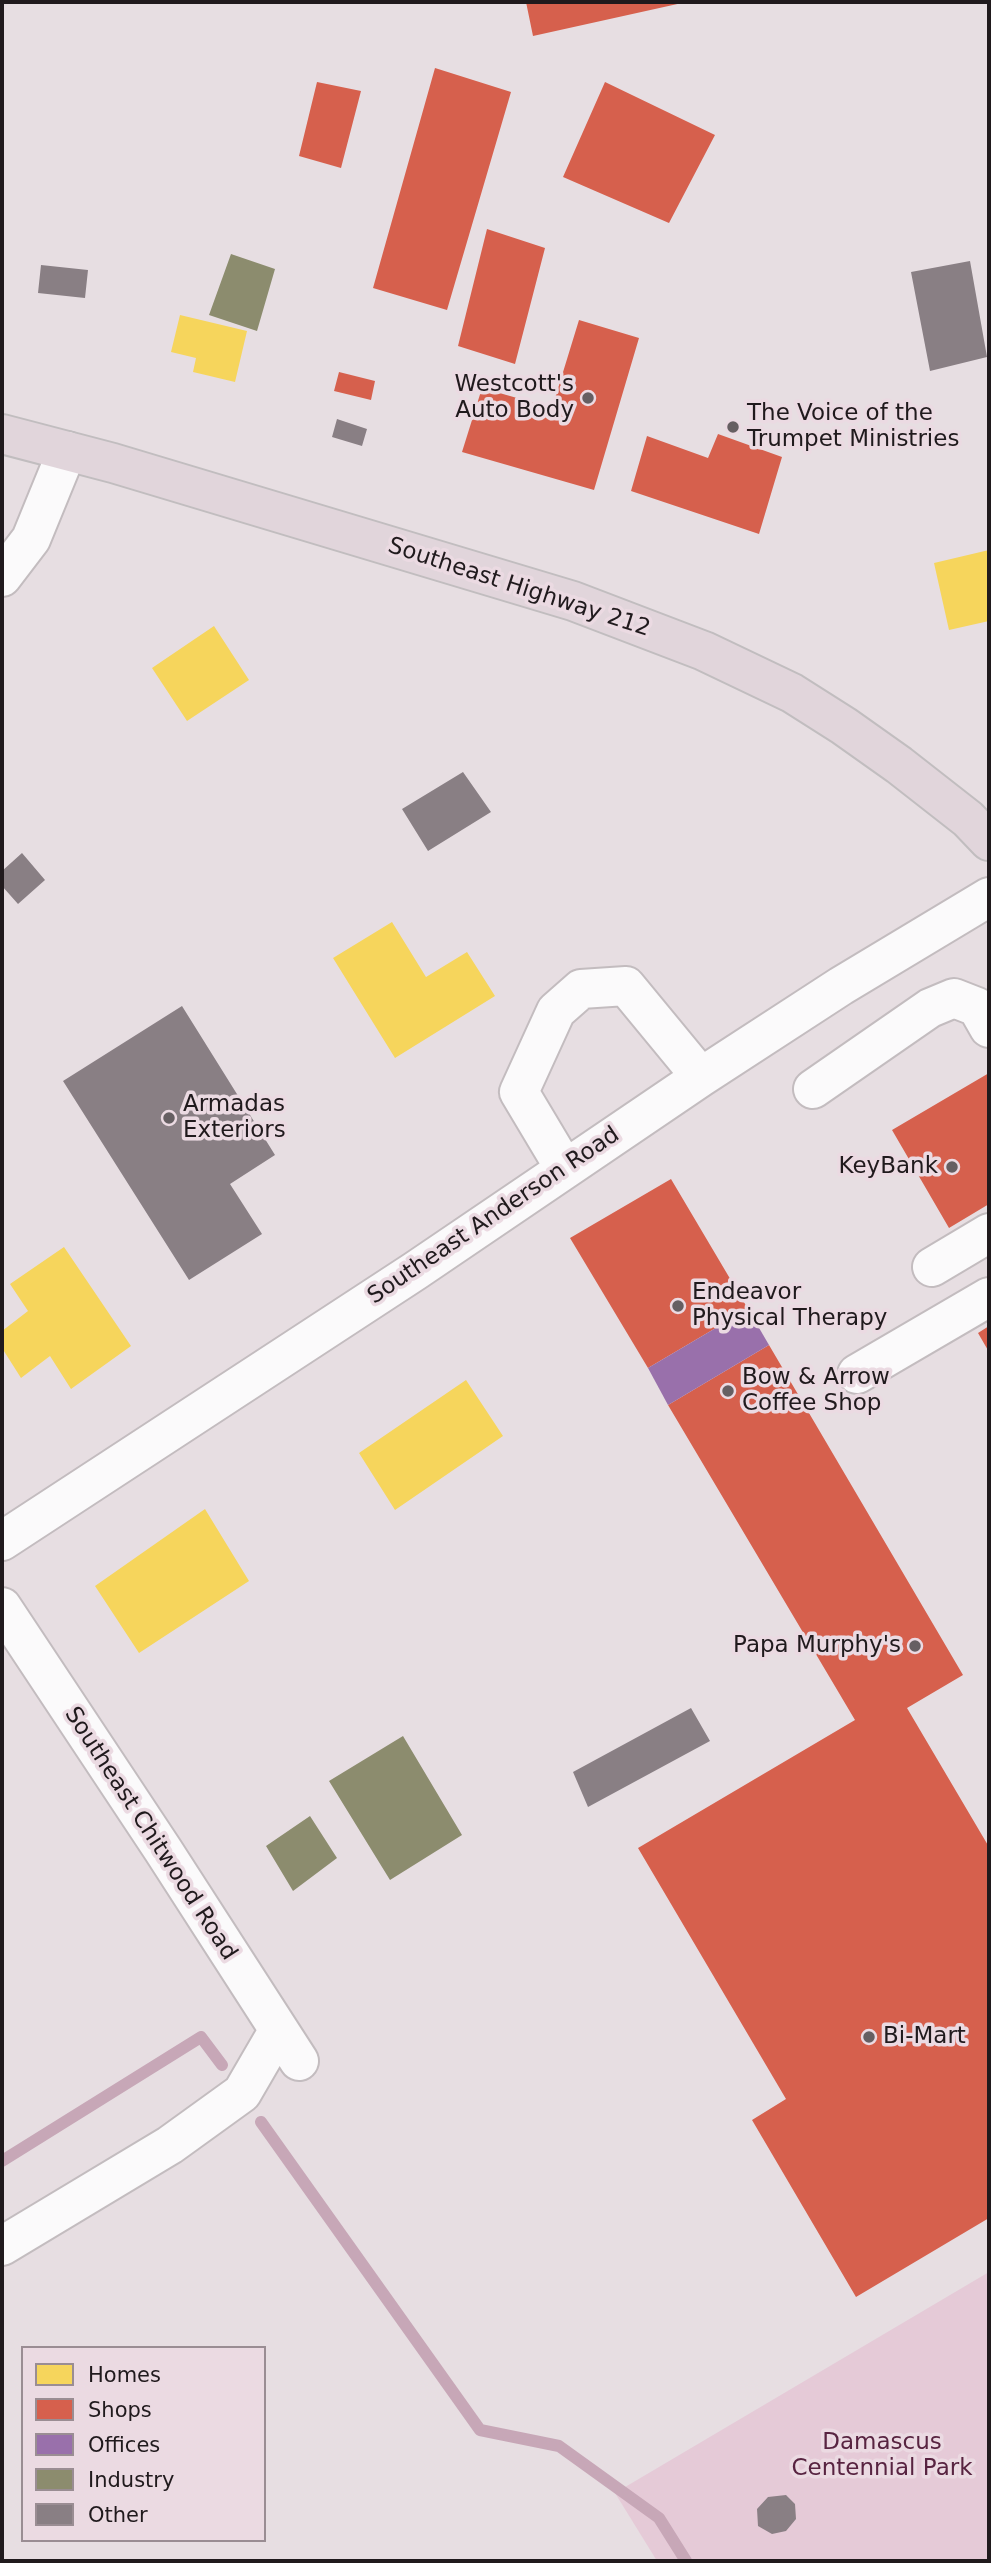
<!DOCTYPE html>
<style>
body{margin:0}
#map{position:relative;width:991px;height:2563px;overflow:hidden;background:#e7dee2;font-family:"DejaVu Sans",sans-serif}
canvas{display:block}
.frame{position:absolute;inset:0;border:4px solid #201a1d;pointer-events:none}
.legend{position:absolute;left:21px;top:2346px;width:245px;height:196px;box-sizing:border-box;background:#ebdae2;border:2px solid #9a8d93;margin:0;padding:9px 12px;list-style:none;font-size:21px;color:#201a1d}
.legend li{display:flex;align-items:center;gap:14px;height:35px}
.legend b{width:35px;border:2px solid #9a8d93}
</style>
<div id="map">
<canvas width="991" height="2563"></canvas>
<div class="frame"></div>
<ul class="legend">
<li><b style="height:19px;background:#f6d55c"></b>Homes</li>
<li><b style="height:19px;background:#d6604d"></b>Shops</li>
<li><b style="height:19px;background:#9970ab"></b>Offices</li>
<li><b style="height:19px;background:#8c8c6e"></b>Industry</li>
<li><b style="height:19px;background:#897f84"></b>Other</li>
</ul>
</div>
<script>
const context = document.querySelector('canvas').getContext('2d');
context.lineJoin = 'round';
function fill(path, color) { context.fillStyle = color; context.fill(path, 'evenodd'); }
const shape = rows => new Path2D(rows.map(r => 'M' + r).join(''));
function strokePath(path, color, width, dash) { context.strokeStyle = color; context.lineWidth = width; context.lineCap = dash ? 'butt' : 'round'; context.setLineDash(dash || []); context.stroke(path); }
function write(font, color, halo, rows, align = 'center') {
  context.font = font + ' "DejaVu Sans",sans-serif'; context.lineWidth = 7; context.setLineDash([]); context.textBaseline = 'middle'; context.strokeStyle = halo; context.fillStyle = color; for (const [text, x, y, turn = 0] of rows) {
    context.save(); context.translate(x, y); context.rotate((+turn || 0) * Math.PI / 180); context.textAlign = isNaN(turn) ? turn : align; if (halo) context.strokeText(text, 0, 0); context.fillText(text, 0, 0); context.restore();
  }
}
fill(shape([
 [989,2272,989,2561,657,2561,615,2493]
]), '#e5cad7');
fill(shape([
 [180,315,247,331,235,382,193,372,196,358,171,352],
 [989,550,989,621,949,630,934,563],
 [214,626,249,680,187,721,152,668],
 [392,922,426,977,467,952,495,996,395,1058,333,958],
 [64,1247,131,1346,71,1389,50,1356,21,1378,2,1348,2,1331,28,1311,10,1284],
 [466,1380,503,1436,395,1510,359,1453],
 [205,1509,249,1581,139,1653,95,1586]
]), '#f6d55c');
fill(shape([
 [526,2,682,2,682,3,533,36],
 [435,68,511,92,447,310,373,288],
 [317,82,361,91,341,168,299,156],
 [605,82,715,135,669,223,563,177],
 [487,229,545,248,515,364,458,346],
 [579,320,639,338,594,490,462,452,482,388,552,408],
 [339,372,375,381,371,400,334,391],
 [718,434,782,457,759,534,631,491,647,436,708,458],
 [989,1073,989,1204,949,1228,892,1130],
 [671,1179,748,1309,648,1368,570,1238],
 [989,1326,989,1352,978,1333],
 [769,1345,963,1675,907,1708,989,1847,989,2218,856,2297,752,2120,786,2099,638,1848,855,1720,668,1405]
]), '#d6604d');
fill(shape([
 [748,1309,769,1345,668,1405,648,1368]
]), '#9970ab');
fill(shape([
 [231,254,275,269,257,331,209,315],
 [403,1736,462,1835,390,1880,329,1781],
 [310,1816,337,1858,293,1891,266,1846]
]), '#8c8c6e');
strokePath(shape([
 [261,2122,480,2430,559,2446,659,2518,686,2561],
 [2,2161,201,2037,222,2065]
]), '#c7a7b7', 12);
fill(shape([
 [970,261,987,357,930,371,911,272],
 [41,265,88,270,85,298,38,293],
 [337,419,367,429,362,446,332,437],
 [463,772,491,812,428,851,402,809],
 [22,853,45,880,18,904,2,886,2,871],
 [182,1006,275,1155,230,1184,262,1234,189,1280,63,1081],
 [691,1708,710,1741,588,1807,573,1772],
 [786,2495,795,2504,796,2519,786,2531,772,2534,758,2526,757,2509,768,2497]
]), '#897f84');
const minor = shape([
 [2,577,31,539,67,451],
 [813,1089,930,1008,954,998,977,1007,989,1028],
 [565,1169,519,1092,556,1011,581,989,626,986,701,1077],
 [932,1267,989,1233],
 [857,1374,989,1297],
 [2,1541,415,1271,701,1077,841,986,989,897],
 [2,1607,163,1850,299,2061],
 [2,2246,170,2145,242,2093,278,2031]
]);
const highway = shape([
 [2,434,113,463,573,601,704,651,792,693,844,726,899,765,968,819,989,841]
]);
strokePath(minor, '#c3bcbf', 42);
strokePath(highway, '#c1bdbf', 42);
strokePath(minor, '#fbfafb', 38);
strokePath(highway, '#e1d5db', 38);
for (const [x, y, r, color] of [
 [588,398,7,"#665f62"],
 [733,427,7,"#665f62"],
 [169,1118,7,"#665f62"],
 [952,1167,7,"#665f62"],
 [678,1306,7,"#665f62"],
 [728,1391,7,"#665f62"],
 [915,1646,7,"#665f62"],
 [869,2037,7,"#665f62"]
]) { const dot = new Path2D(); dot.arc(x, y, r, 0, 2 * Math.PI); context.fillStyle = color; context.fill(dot); strokePath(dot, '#ebdae2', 2.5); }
write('23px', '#201a1d', '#ebdae2', [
 ["Westcott's",574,385,"right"],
 ["Auto Body",574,411,"right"],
 ["The Voice of the",747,414],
 ["Trumpet Ministries",747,440],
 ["Armadas",183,1105],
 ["Exteriors",183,1131],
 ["KeyBank",938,1167,"right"],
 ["Endeavor",692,1293],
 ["Physical Therapy",692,1319],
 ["Bow & Arrow",742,1378],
 ["Coffee Shop",742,1404],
 ["Papa Murphy's",901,1646,"right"],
 ["Bi-Mart",883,2037]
], 'left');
write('23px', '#201a1d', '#ebdae2', [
 ["Southeast Highway 212",519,588,18],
 ["Southeast Anderson Road",494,1216,-34],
 ["Southeast Chitwood Road",150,1834,57]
]);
write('23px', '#582441', '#ebdae2', [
 ["Damascus",882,2443],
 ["Centennial Park",882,2469]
]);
</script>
